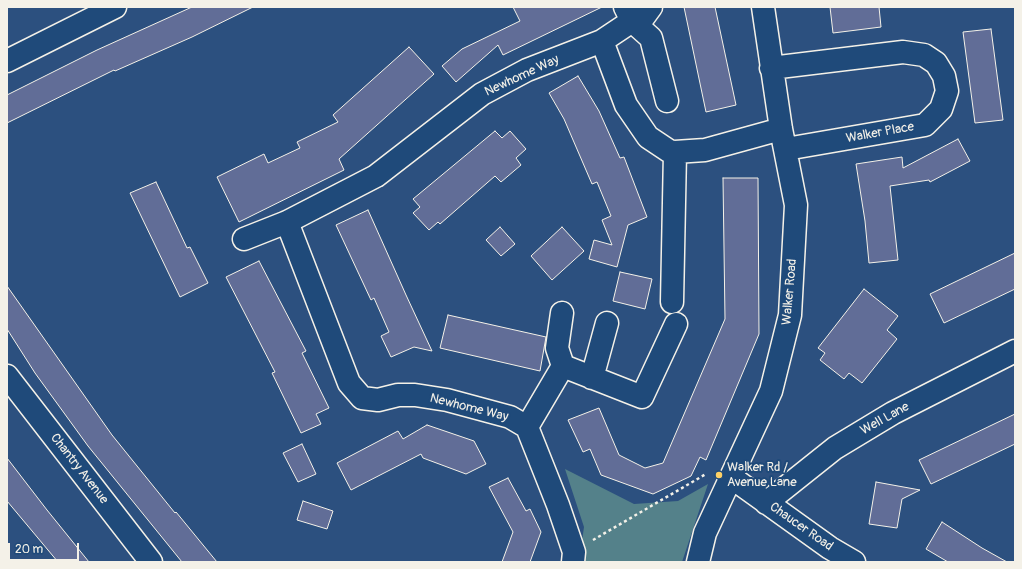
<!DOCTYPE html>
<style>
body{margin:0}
#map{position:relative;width:1022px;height:569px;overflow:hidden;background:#2c507f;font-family:Pangolin,sans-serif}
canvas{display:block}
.frame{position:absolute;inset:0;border:8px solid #f4f1e8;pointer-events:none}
.scale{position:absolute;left:8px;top:543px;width:71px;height:18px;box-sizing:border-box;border:2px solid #f4f1e8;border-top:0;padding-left:5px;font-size:12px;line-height:14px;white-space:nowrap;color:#f4f1e8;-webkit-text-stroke:3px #1f4a7a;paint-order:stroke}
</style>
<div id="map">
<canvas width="1022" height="569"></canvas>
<div class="frame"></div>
<div class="scale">20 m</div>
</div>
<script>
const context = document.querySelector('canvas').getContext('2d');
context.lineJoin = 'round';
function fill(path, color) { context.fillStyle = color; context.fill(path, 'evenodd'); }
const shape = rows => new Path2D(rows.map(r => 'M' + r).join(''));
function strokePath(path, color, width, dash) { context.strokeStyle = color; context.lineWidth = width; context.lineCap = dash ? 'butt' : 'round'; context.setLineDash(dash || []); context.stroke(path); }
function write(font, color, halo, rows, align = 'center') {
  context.font = font + ' Pangolin,sans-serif'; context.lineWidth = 4; context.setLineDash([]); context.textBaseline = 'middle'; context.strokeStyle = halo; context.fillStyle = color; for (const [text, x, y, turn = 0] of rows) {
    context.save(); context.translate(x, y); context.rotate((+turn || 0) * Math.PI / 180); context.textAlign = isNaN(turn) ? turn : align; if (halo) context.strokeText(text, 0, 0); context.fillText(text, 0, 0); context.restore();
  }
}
fill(shape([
 [565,469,634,504,678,501,708,484,682,562,579,562,584,527]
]), '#54818a');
const building = shape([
 [192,7,253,7,192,37,115,71,114,70,7,123,7,95,97,50,192,7],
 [513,7,602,7,503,55,498,45,456,82,442,66,462,49,520,21,513,7],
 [684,7,715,7,736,105,706,112,684,7],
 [830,7,879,7,881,27,833,33,830,7],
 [991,29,1003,120,975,123,963,32,991,29],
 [409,47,434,74,339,159,344,170,239,222,217,177,264,154,268,163,300,148,297,142,338,122,333,115,409,47],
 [578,76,599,111,620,158,624,157,647,217,628,225,617,267,589,259,594,240,612,245,602,220,611,216,597,182,592,184,564,119,549,93,578,76],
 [495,131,502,138,510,131,526,149,516,158,521,165,501,182,495,176,440,224,438,222,429,230,413,213,420,207,413,199,495,131],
 [958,139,970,161,930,182,929,180,890,186,898,260,869,263,865,221,856,164,902,157,903,168,958,139],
 [723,178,758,178,759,334,706,460,700,457,691,476,653,494,601,475,590,449,583,452,568,420,599,408,619,455,645,468,663,463,725,319,723,178],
 [156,182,187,248,190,247,208,283,180,297,130,193,156,182],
 [368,210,406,295,432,351,414,347,391,357,381,336,389,332,374,298,371,300,336,225,368,210],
 [500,227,515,244,501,256,486,240,500,227],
 [562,227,584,251,552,280,531,256,562,227],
 [1015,253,1015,289,944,323,930,294,1015,253],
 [259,261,306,351,302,353,329,408,316,414,321,424,301,433,272,373,275,372,226,277,259,261],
 [620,272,652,279,645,309,613,301,620,272],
 [7,286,112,435,175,513,176,512,217,562,182,562,88,446,35,373,7,329,7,286],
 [864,289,898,316,887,330,897,339,862,383,849,373,844,379,820,360,825,353,818,348,864,289],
 [448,315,546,337,540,371,440,348,448,315],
 [1015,414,1015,444,931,484,919,460,1015,414],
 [427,425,474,441,486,464,466,474,423,458,421,454,351,490,337,463,398,431,403,439,427,425],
 [302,444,316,474,298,482,283,453,302,444],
 [7,458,47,510,89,562,58,562,7,501,7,458],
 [508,478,526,511,530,509,541,532,530,562,502,562,513,532,489,487,508,478],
 [876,482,920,490,902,499,897,528,869,524,876,482],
 [303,501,333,511,327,529,297,520,303,501],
 [942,522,982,548,1007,562,948,562,926,549,942,522]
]);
fill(building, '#616d97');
strokePath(building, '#f4f1e8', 1);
const minor = shape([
 [625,7,632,21,651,38,667,101],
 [602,41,626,105,648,137,669,151,675,152,705,150,781,129],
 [7,61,115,7],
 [771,68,903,52,924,55,936,63,944,76,947,91,941,109,925,125,786,149],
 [287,222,349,383,362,398,378,400,398,395,415,395,447,400,510,417,527,427,558,505,574,552,573,562],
 [244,239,287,222,376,176,482,94,527,70,602,41,632,21,643,18,651,7],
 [672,302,675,152],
 [562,313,557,348,563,366],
 [7,376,151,562],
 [592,378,607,323],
 [527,427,563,366,642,397,676,324],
 [731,477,830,548,854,562],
 [766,503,835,448,893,413,1015,351],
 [698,562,705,533,771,391,790,315,796,205,781,129,763,7]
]);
strokePath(minor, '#f4f1e8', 25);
strokePath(shape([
 [593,540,706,474]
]), '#f4f1e8', 2.5, [3, 3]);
strokePath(minor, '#1f4a7a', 22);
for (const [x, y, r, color] of [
 [719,475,4,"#ffd166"]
]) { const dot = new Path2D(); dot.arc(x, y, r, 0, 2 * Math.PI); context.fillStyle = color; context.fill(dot); strokePath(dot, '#1f4a7a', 1.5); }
write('13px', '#f4f1e8', '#1f4a7a', [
 ["Newhome Way",522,76,-25],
 ["Walker Place",880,133,-10],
 ["Walker Road",790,292,-85],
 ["Newhome Way",469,408,14],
 ["Well Lane",885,419,-29],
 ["Chantry Avenue",79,469,52],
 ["Chaucer Road",801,527,35]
]);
write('13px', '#f4f1e8', '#1f4a7a', [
 ["Walker Rd /",727,468],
 ["Avenue Lane",727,483]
], 'left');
</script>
